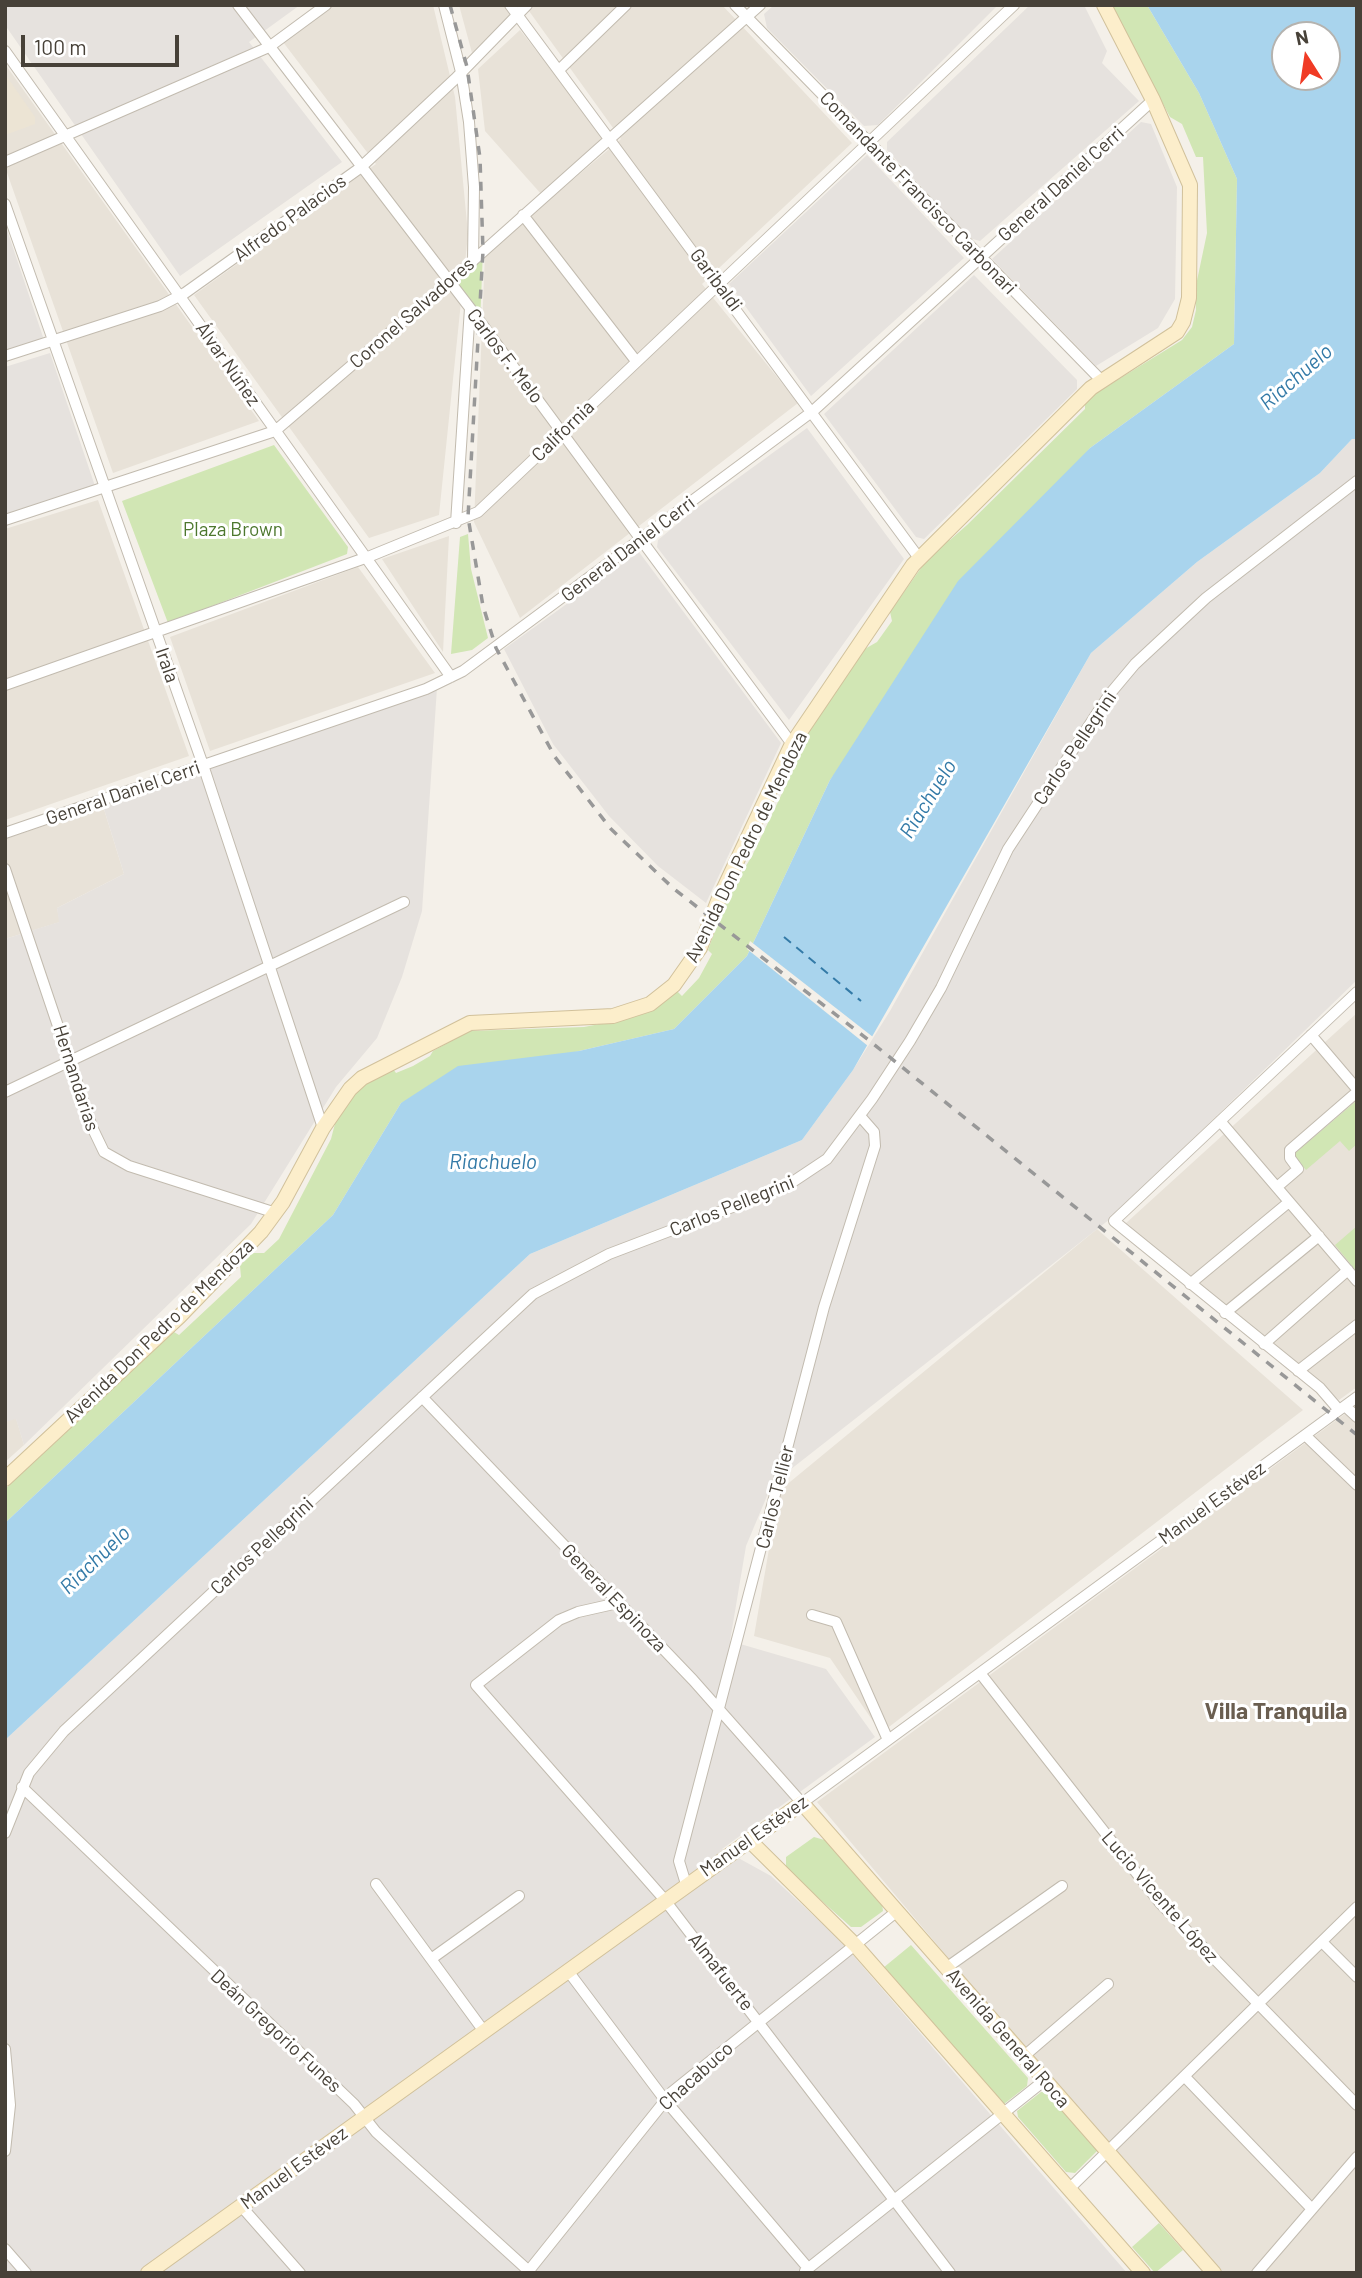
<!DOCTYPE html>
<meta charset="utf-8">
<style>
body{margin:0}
#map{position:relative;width:1362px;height:2278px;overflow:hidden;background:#f4f0e9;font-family:Barlow,sans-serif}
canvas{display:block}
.frame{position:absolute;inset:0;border:7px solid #474138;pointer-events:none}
.north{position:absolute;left:1271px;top:21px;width:70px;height:70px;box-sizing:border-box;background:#fff;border:2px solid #b5b3af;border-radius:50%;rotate:348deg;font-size:19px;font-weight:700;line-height:28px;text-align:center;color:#474138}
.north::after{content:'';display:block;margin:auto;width:24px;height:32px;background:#f03b25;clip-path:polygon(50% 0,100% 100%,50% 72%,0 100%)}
.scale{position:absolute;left:21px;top:35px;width:158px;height:32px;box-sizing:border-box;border:4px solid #474138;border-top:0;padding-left:9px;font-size:21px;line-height:24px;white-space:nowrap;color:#474138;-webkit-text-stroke:5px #fff;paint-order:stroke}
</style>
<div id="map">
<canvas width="1362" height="2278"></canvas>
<div class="frame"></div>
<div class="north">N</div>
<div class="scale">100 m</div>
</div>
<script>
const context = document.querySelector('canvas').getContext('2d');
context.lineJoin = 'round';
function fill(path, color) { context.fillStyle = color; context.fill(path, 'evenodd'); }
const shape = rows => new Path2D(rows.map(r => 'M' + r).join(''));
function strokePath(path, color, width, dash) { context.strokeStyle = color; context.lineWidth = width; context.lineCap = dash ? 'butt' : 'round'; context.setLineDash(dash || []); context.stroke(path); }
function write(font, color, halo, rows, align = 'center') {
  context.font = font + ' Barlow,sans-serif'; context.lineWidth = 6; context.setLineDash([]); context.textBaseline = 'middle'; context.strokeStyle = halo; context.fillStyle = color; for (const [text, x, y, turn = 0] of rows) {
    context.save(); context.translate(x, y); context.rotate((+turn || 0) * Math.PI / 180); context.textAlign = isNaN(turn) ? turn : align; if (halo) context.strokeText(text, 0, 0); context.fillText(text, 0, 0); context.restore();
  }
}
fill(shape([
 [334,5,433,5,455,97,468,234,439,515,369,538,194,295,376,164,283,42],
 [459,5,521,5,472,53],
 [534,5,722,5,852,143,702,284,798,403,520,618,474,522,485,254,621,139,529,11],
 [520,30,607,141,542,195,485,131,478,69],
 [5,64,259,421,113,473,5,167],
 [98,500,189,756,5,820,5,529],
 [449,536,443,652,382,559],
 [358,567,435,673,210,751,170,637],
 [103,806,124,874,57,908,60,922,5,939,5,839],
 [1357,1013,1357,1387,1339,1400,1125,1224],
 [1097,1229,1303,1410,881,1733,830,1658,754,1636,779,1491],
 [1357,1405,1357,2273,1221,2273,1024,2048,817,1802],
 [16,1418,24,1445,5,1462,5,1422]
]), '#e8e2d8');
fill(shape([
 [5,5,300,5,249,42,342,162,180,276,5,25],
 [774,5,998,5,878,125,864,126,767,28,764,14],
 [1030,5,1084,5,1107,51,1102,63,1139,101,980,241,969,238,887,150,887,142],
 [1141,122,1151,124,1177,187,1175,299,1158,328,1096,366,992,259],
 [867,155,964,258,811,396,729,284],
 [5,224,44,340,5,353],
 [974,275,1077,380,1077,389,924,539,916,537,824,414],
 [50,353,96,489,5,519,5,367],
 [807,428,904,559,789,720,657,547,658,540,694,510],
 [1352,439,1357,439,1357,980,1110,1219,772,1484,746,1546,730,1641,826,1669,875,1737,722,1849,771,1876,840,1940,1127,2273,5,2273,5,1740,530,1254,802,1140,853,1070,890,1011,1091,653,1197,562,1320,473],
 [639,552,781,743,706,903,658,866,609,816,553,744,504,649],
 [437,688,422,911,402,977,377,1038,336,1087,251,1224,24,1445,16,1419,5,1422,5,939,59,922,57,908,124,874,103,806]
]), '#e6e2de');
fill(shape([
 [5,74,35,117,35,124,5,135]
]), '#ece4d4');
fill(shape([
 [1110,5,1147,5,1199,93,1237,179,1234,344,1090,448,830,780,747,956,674,1029,579,1051,401,1103,333,1215,5,1523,5,1489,174,1332,179,1335,241,1277,240,1266,250,1253,264,1253,279,1239,331,1139,338,1112,354,1091,374,1075,393,1069,396,1073,413,1066,430,1056,433,1051,469,1031,584,1027,615,1021,677,991,682,996,699,978,712,954,708,950,728,895,752,856,788,781,785,771,801,741,863,650,877,642,892,621,890,612,940,541,950,540,967,525,1085,409,1085,400,1182,340,1192,327,1196,310,1195,290,1207,233,1203,157,1196,157,1182,124,1170,117],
 [483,251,480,323,449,282],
 [274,445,348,547,347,554,168,623,122,501],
 [468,534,471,569,488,638,472,650,451,654,460,537],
 [1355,1102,1357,1144,1349,1151,1340,1141,1306,1170,1293,1155],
 [1357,1226,1357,1272,1335,1245],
 [814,1837,828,1841,882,1903,883,1911,861,1927,851,1927,786,1869,786,1857],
 [911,1945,1028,2078,1027,2086,1004,2104,995,2100,883,1968],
 [1041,2092,1049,2092,1097,2145,1097,2151,1075,2173,1066,2172,1018,2117,1017,2111],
 [1159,2223,1183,2250,1155,2273,1132,2247]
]), '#d1e6b4');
fill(shape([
 [1147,5,1357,5,1357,439,1352,439,1320,473,1197,562,1091,653,853,1070,802,1140,530,1254,5,1740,5,1523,333,1215,401,1103,458,1066,579,1051,674,1029,747,956,830,780,958,581,1090,448,1234,344,1237,179,1199,93],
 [1285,35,1327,35,1327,77,1285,77]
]), '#a9d4ed');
fill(shape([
 [750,941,873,1037,868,1046,747,949]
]), '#f4f0e9');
strokePath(shape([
 [784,937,861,1001]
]), '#337aa7', 2, [9, 7]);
const minor = shape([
 [238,5,470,308,792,744],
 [444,5,461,72,469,122,474,187,473,261],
 [510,5,919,558],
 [735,5,1101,380],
 [5,51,451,677],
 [559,70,626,5],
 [5,162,269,47,326,5],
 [5,204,203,765,323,1128],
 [523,215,636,361],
 [5,356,160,306,185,293,360,168,455,79,527,5],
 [5,520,275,431,449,282,760,5],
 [456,523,470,308],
 [5,685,368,557,478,512,1014,5],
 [5,833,426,689,463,671,813,411,1153,100],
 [5,869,92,1127,104,1152,129,1166,276,1213],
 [1311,1035,1357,1089],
 [5,1092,404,902],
 [1220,1121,1357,1281],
 [1277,1187,1298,1169,1290,1158,1290,1150,1357,1092],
 [1190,1284,1289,1202],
 [1225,1313,1319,1236],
 [1264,1344,1348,1270],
 [1298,1371,1357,1325],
 [422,1397,693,1680,802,1803,1357,1397],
 [1345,1406,1357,1417],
 [1339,1410,1320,1388,1114,1221,1357,992],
 [1305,1435,1357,1485],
 [618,1603,578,1612,559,1620,476,1685,664,1899,950,2273],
 [812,1615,836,1622,888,1740],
 [980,1673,1160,1903,1357,2105],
 [22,1787,354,2104,376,2132,531,2273],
 [5,1833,29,1773,64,1731,533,1294,609,1254,785,1187,827,1159,872,1099,910,1041,941,988,1008,849,1109,695,1135,664,1206,598,1357,481],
 [376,1884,483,2030],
 [686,1884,679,1861,824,1307,875,1146,874,1132,860,1116],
 [1322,1942,1357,1977],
 [431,1959,519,1896],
 [946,1968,1062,1886],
 [568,1971,665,2100,808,2268],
 [5,2049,10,2105,5,2151],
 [1023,2057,1108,1984],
 [1185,2077,1311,2208],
 [1069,2189,1357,1907],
 [241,2206,300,2273],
 [5,2249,26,2273],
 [805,2271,1045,2080],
 [527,2273,672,2092,896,1912],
 [1257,2273,1357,2157]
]);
const secondary = shape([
 [5,1479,179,1317,261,1232,283,1202,323,1128,350,1089,362,1078,470,1023,613,1016,650,1004,674,985,700,948,718,901,792,744,913,565,1091,388,1177,332,1183,322,1189,298,1190,185,1153,100,1104,5],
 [749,1840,855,1945,1143,2273],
 [148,2273,802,1803,1214,2273]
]);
strokePath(minor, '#c2bbaf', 12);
strokePath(secondary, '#d1c19b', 16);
strokePath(minor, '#fff', 10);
strokePath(secondary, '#fceecb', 14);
strokePath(shape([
 [450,5,467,67,480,158,483,251,468,517,483,606,496,648,555,757,611,829,674,889,871,1042,1357,1435]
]), '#989898', 3.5, [9, 9]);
write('19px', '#474138', '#fff', [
 ["General Daniel Cerri",1061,184,-42],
 ["Comandante Francisco Carbonari",918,193,46],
 ["Alfredo Palacios",290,218,-36],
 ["Garibaldi",716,280,53],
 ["Coronel Salvadores",412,313,-41],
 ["Carlos F. Melo",505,356,53],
 ["Álvar Núñez",228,364,55],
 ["California",563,431,-44],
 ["General Daniel Cerri",628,549,-37],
 ["Irala",167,665,71],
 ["Carlos Pellegrini",1075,748,-56],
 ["General Daniel Cerri",123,793,-19],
 ["Avenida Don Pedro de Mendoza",746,847,-64],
 ["Hernandarias",76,1078,72],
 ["Carlos Pellegrini",732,1206,-22],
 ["Avenida Don Pedro de Mendoza",159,1331,-44],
 ["Carlos Tellier",775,1497,-76],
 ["Manuel Estévez",1212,1503,-36],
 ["Carlos Pellegrini",262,1546,-43],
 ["General Espinoza",614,1598,46],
 ["Manuel Estévez",754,1836,-35],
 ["Lucio Vicente López",1160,1897,49],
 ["Almafuerte",721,1972,52],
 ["Deán Gregorio Funes",276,2031,43],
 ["Avenida General Roca",1008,2038,49],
 ["Chacabuco",696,2076,-42],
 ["Manuel Estévez",294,2168,-36]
]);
write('19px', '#4c772d', '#fff', [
 ["Plaza Brown",233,530]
]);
write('italic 21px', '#337aa7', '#fff', [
 ["Riachuelo",1296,377,-41],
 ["Riachuelo",928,799,-58],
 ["Riachuelo",493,1162],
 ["Riachuelo",95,1560,-44]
]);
write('bold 23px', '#6a5e50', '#fff', [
 ["Villa Tranquila",1276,1711]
]);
</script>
